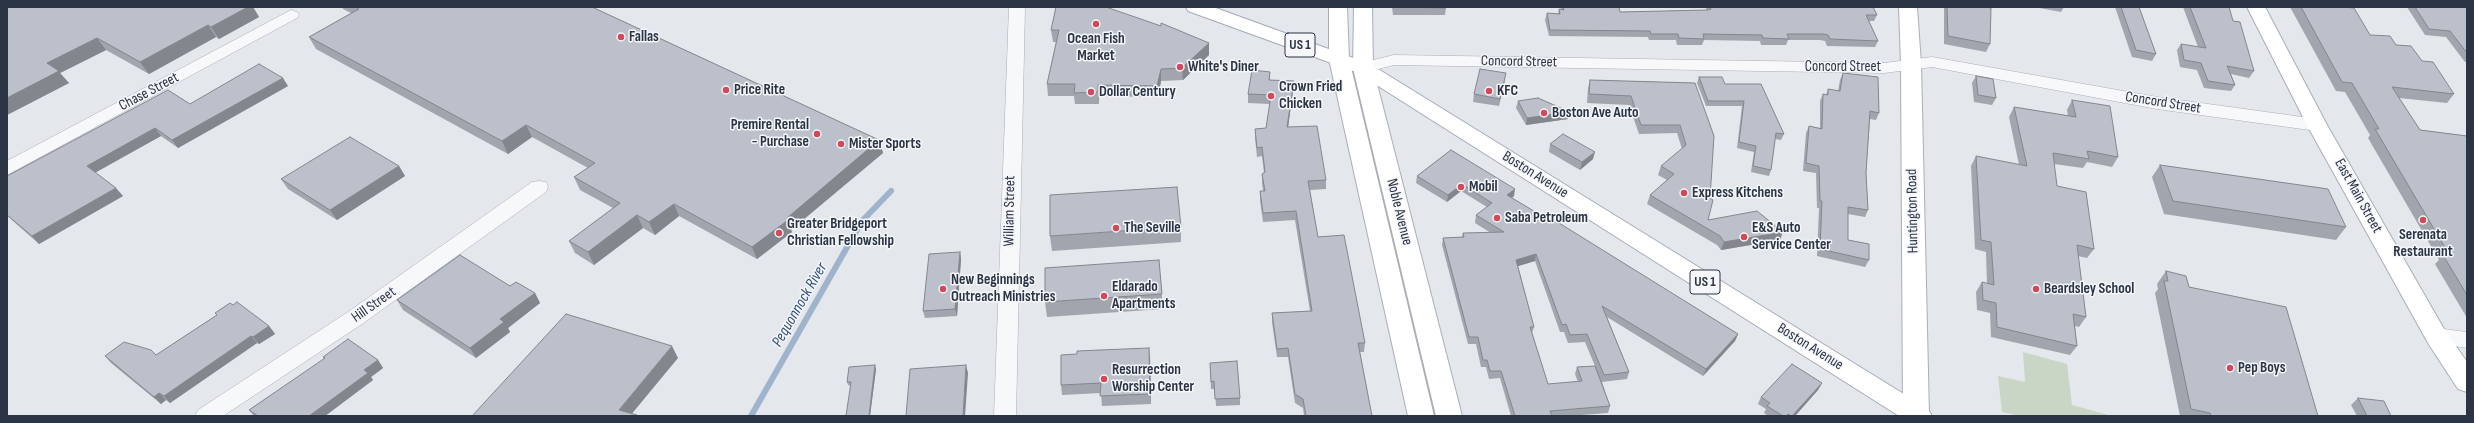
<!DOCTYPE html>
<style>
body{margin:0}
#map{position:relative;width:2474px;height:423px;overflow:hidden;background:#e4e7ec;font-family:"Sofia Sans Condensed",sans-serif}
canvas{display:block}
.frame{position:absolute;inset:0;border:8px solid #2b3445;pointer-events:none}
</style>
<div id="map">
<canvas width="2474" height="423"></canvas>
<div class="frame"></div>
</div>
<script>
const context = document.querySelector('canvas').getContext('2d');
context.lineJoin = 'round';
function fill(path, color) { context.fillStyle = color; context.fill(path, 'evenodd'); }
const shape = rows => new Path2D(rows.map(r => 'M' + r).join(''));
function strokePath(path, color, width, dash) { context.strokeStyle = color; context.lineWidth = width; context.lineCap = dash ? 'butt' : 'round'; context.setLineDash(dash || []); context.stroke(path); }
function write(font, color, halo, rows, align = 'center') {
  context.font = font + ' "Sofia Sans Condensed",sans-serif'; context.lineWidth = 3; context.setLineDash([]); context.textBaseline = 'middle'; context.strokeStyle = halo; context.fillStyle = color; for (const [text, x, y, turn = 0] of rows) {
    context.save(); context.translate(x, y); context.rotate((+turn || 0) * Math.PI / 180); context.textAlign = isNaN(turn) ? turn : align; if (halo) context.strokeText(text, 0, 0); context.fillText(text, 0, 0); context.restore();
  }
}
fill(shape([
 [2023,352,2067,364,2072,405,2112,416,2020,416,2002,412,1998,376,2025,382]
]), '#c9d6c5');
strokePath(shape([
 [751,416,862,221,891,191]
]), '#9fb4cc', 6);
const minor = shape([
 [1009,7,1025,7,1016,416,994,416,1009,7],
 [291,10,297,12,299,15,297,18,7,175,7,161,291,10],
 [1394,55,1884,63,1932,57,2157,97,2317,119,2323,121,2326,125,2323,129,2317,131,2157,109,1932,67,1884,73,1394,65,1363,73,1357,72,1354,68,1357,64,1394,55],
 [539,181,546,182,548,187,546,192,362,324,223,416,195,416,198,410,348,312,532,182,539,181],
 [2436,328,2467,332,2467,348,2429,342,2426,336,2429,330,2436,328]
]);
const secondary = shape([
 [1329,7,1347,7,1349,59,1434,416,1408,416,1329,59,1329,7],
 [1354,7,1372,7,1373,68,1462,416,1436,416,1353,68,1354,7],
 [1899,7,1917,7,1921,64,1929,416,1903,416,1901,64,1899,7],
 [2247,7,2265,7,2327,125,2444,329,2467,362,2467,392,2458,389,2428,343,2307,125,2247,7]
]);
const primary = shape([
 [1186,7,1213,7,1370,64,1928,409,1932,416,1899,416,1356,72,1188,11,1186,7]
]);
strokePath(minor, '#a9aeb7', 1);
strokePath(secondary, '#a9aeb7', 2);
strokePath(primary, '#a3abb8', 2);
fill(minor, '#f7f8fa');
fill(secondary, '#fff');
fill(primary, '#fff');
fill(shape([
 [7,7,253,7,259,17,219,39,216,37,149,74,106,50,60,73,69,83,7,115],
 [342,7,592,7,879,140,883,153,791,230,792,232,757,259,679,216,655,235,643,228,594,265,575,253,569,241,613,208,580,190,574,177,588,168,532,137,508,154,316,49,309,37,351,13,343,9],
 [1056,7,1209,43,1209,55,1183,80,1161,81,1158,97,1099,96,1099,104,1075,104,1074,96,1048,96,1047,84,1056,42,1053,42,1051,30],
 [1392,7,1446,7,1445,15,1393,15],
 [1560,7,1619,7,1620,12,1707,10,1705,7,1873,7,1877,15,1874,21,1869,21,1878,41,1875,47,1827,46,1825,41,1820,40,1788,40,1786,45,1761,45,1760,41,1704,40,1702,45,1677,45,1676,40,1649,40,1648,37,1549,36,1545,20,1547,13,1558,14,1559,9,1561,9],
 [1944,7,1985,7,1990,44,1986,52,1944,44],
 [2034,7,2064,7,2061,12],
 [2115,7,2139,7,2156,54,2152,61,2132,57],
 [2183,7,2229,7,2233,21,2254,71,2249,78,2231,74,2235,85,2231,91,2204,88,2197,70,2180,67,2177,50,2181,44,2198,47],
 [2290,7,2343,7,2370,35,2396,45,2422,61,2454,94,2447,103,2399,98,2420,130,2467,136,2467,318,2435,264,2439,260,2368,138,2370,135,2345,92,2336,91],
 [2407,7,2467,7,2467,62,2465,62,2446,37,2425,35],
 [1270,72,1270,80,1294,81,1293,90,1288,127,1326,180,1326,189,1310,190,1318,237,1365,343,1364,352,1360,352,1372,416,1304,416,1303,408,1295,403,1288,357,1277,357,1272,322,1272,313,1310,311,1295,220,1263,222,1260,200,1260,191,1263,191,1262,183,1262,174,1264,173,1262,156,1257,157,1255,138,1255,129,1266,128,1270,104,1248,103,1248,94],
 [1843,73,1879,113,1876,120,1870,119,1866,173,1868,210,1865,217,1848,214,1848,240,1869,260,1865,267,1817,256,1819,208,1817,208,1816,173,1803,171,1806,133,1809,126,1820,128,1820,101,1823,94,1826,95,1828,89,1838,91,1840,80],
 [1976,76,1996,98,1992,105,1974,102,1972,83],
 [1699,77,1725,84,1784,134,1781,140,1775,139,1771,170,1769,176,1751,172,1754,152,1737,148,1742,106,1706,106,1697,83],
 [1590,80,1695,83,1708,220,1780,240,1721,250,1717,245,1647,204,1650,195,1667,180,1658,175,1661,166,1682,149,1677,133,1639,134,1629,105,1587,103,1588,88],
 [1505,81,1499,106,1473,102,1474,94],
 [288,86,178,148,161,136,95,172,123,196,39,244,13,221,7,215,7,176,190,104],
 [2072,100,2118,157,2112,167,2087,162,2083,168,2054,164,2057,186,2094,249,2087,258,2078,256,2086,317,2079,327,2075,326,2077,346,2070,355,1991,337,1990,313,1977,310,1976,292,1982,282,1987,284,1986,252,1975,249,1971,166,1976,156,2019,165,2009,117,2014,107,2068,116,2067,110],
 [1518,101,1568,119,1526,125,1516,108],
 [1550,144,1593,159,1580,170,1549,152],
 [1451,150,1514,196,1512,198,1738,334,1735,341,1703,376,1607,317,1629,372,1627,379,1602,382,1610,406,1608,413,1569,416,1511,416,1500,378,1489,379,1486,367,1481,367,1476,344,1468,344,1442,245,1443,238,1462,237,1463,233,1491,233,1475,223,1476,215,1487,207,1461,191,1447,202,1416,183,1417,176],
 [1535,261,1560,332,1564,332,1568,343,1585,342,1595,366,1577,367,1575,374,1578,382,1548,384,1532,333,1534,327,1518,266],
 [2160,165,2346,227,2336,240,2164,214,2152,177],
 [399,166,405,176,337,220,288,189,281,179],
 [1181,227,1181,242,1052,251,1050,236],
 [960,252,961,259,957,316,925,318,923,311],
 [1159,260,1163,309,1047,317,1045,302],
 [2166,271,2189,287,2318,416,2180,416,2155,293,2158,289,2157,284],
 [535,293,540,303,508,328,510,332,476,358,403,310,397,300],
 [215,313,269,326,275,334,259,344,257,343,170,403,166,400,161,404,111,363,105,356,156,355,217,315],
 [323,357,378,360,383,368,371,377,373,380,325,416,254,416,249,410,325,359],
 [1150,357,1151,404,1102,406,1101,393,1062,395,1061,385],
 [1210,363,1240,398,1240,405,1216,406,1215,389,1211,389],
 [876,369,870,416,846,416,851,386,848,385,847,382],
 [1822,383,1818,390,1795,416,1768,416,1764,413,1766,409,1758,404,1761,397],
 [2358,398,2391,416,2357,416,2351,405]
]), '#a1a5ae');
fill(shape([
 [248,7,253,7,259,17,219,39,211,27],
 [208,25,216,37,149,74,140,62],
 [97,38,106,50,60,73,69,83,7,115,7,98,47,63],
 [1209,43,1209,55,1183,80,1182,68],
 [1161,69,1161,81,1158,97,1157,86],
 [283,78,288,86,178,148,172,140],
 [1294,81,1293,90,1287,136,1287,127],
 [1098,85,1099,96,1099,104,1098,92],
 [1570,112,1568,119,1526,125,1527,118],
 [526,125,532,137,508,154,502,141],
 [155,128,161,136,93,174,87,166],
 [879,140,883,153,791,230,792,232,757,259,752,247],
 [1595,152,1593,159,1580,170,1582,162],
 [399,166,405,176,337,220,330,210],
 [1462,184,1461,191,1447,202,1448,195],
 [116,188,123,196,39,244,32,236],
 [1515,189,1514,196,1506,202,1507,195],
 [674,204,679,216,655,235,649,222],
 [637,215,643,228,594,265,588,252],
 [1783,232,1780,240,1721,250,1724,242],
 [960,252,961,259,957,316,955,309],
 [1536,254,1535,261,1515,267,1516,260],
 [535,293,540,303,508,328,510,332,476,358,470,348,500,319],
 [269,326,275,334,259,344,253,337],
 [1738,334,1735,341,1703,376,1706,369],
 [251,336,257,343,170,403,164,396],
 [672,346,678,358,630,416,619,410],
 [1149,348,1150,357,1151,404,1150,394],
 [378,360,383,368,371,377,373,380,325,416,309,416,364,370],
 [875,365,876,369,870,416,869,416],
 [966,365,968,373,965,416,963,416],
 [1822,383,1818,390,1795,416,1792,416],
 [159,393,166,400,161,404,154,397]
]), '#83868d');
const building = shape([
 [7,7,248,7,211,27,208,25,140,62,97,38,47,63,59,71,7,98,7,7],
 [356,7,592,7,879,140,787,218,788,220,752,247,674,204,649,222,637,215,588,252,569,241,620,203,574,177,595,163,526,125,502,141,309,37,359,9,356,7],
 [1056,7,1106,7,1161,26,1161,23,1209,43,1182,68,1161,69,1157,86,1098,85,1098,92,1074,93,1075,84,1047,84,1059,30,1051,30,1056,7],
 [1393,7,1446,7,1446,8,1393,7],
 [1563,7,1619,7,1620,12,1708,10,1711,9,1710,7,1873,7,1877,15,1866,15,1878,41,1830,39,1828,35,1823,34,1787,34,1789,39,1763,38,1762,35,1703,34,1704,39,1679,38,1678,34,1651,34,1650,31,1550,30,1547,13,1560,14,1559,9,1564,10,1563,7],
 [1947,7,1985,7,1991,8,1990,44,1948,36,1947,7],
 [2121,7,2139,7,2156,54,2136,50,2121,7],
 [2190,7,2229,7,2233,21,2240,22,2254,71,2227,66,2235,85,2208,81,2201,63,2184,60,2181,44,2206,48,2190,7],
 [2301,7,2343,7,2354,8,2370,35,2390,36,2396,45,2411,46,2422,61,2433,62,2454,94,2392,87,2420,130,2467,136,2467,295,2443,255,2450,256,2375,129,2379,129,2352,83,2342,82,2301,7],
 [2415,7,2467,7,2467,53,2450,31,2429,29,2415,7],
 [259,64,283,78,172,140,155,128,87,166,116,188,32,236,7,215,7,212,8,212,7,211,7,176,168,90,190,104,259,64],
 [1480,69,1506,73,1500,99,1474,94,1480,69],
 [1252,70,1270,72,1269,80,1294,81,1287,127,1317,126,1326,180,1308,181,1318,237,1344,235,1365,343,1358,343,1372,416,1306,416,1303,399,1295,394,1288,348,1277,349,1272,313,1312,311,1296,211,1263,213,1260,191,1265,191,1262,174,1265,172,1262,147,1257,148,1255,129,1266,128,1271,95,1248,94,1252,70],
 [1843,73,1878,77,1879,113,1870,111,1866,173,1868,210,1848,207,1848,240,1869,244,1869,260,1820,249,1822,201,1820,201,1819,166,1806,163,1809,126,1822,129,1823,94,1828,95,1828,89,1840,91,1843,73],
 [1976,76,1993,79,1996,98,1978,95,1976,76],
 [1699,77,1722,77,1725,84,1761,84,1784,134,1776,133,1771,170,1753,166,1756,146,1739,142,1744,101,1708,101,1699,77],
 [1590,80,1695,83,1714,136,1710,198,1713,200,1708,220,1757,211,1783,232,1724,242,1720,236,1650,195,1674,174,1661,166,1686,145,1680,125,1641,125,1631,96,1589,94,1590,80],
 [1538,98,1570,112,1527,118,1518,101,1538,98],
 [2072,100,2110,106,2118,157,2087,151,2089,159,2053,153,2057,186,2086,192,2094,249,2077,245,2086,317,2073,314,2077,346,1997,327,1996,303,1983,300,1982,282,1994,285,1991,242,1981,240,1976,156,2027,166,2014,107,2076,117,2072,100],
 [1563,134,1595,152,1582,162,1550,144,1563,134],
 [350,137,399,166,330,210,281,179,350,137],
 [1451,150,1515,189,1507,195,1549,220,1551,218,1738,334,1706,369,1602,306,1629,372,1604,375,1587,334,1570,335,1566,324,1562,325,1536,254,1516,260,1534,327,1530,327,1548,384,1582,381,1577,367,1595,366,1610,406,1550,411,1552,416,1515,416,1501,371,1490,371,1487,360,1483,360,1478,337,1469,337,1443,238,1464,237,1463,233,1504,232,1476,215,1492,203,1462,184,1448,195,1417,176,1451,150],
 [2160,165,2328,189,2346,227,2173,201,2160,165],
 [1177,187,1181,227,1050,236,1050,195,1177,187],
 [960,252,955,309,923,311,929,254,960,252],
 [460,255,510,286,516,282,535,293,500,319,504,322,470,348,397,300,460,255],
 [1159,260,1162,294,1045,302,1045,268,1159,260],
 [2166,271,2186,276,2189,287,2286,307,2318,416,2211,416,2210,413,2191,409,2164,281,2168,281,2166,271],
 [237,302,269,326,253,337,251,336,164,396,159,393,154,397,105,356,124,342,151,350,156,355,217,315,215,313,230,303,233,305,237,302],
 [566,314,672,346,619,410,637,415,636,416,472,416,566,314],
 [348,339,378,360,364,370,368,373,309,416,258,416,249,410,325,358,323,357,348,339],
 [1149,348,1150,394,1100,396,1101,383,1061,385,1061,355,1077,354,1077,351,1149,348],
 [1237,361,1240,398,1215,399,1214,381,1211,382,1210,363,1237,361],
 [1792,364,1822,383,1792,416,1791,416,1788,414,1786,416,1783,416,1767,406,1770,403,1761,397,1792,364],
 [875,365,869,416,846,416,851,382,847,382,849,367,875,365],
 [966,365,963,416,906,416,910,369,966,365],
 [2358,398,2384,401,2391,416,2367,416,2358,398]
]);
fill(building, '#bbc0ca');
strokePath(building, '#83868d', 1);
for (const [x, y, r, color] of [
 [1096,24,4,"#d1495b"],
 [621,37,4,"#d1495b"],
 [1180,67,4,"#d1495b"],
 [726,90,4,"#d1495b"],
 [1489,91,4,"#d1495b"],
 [1091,92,4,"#d1495b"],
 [1271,96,4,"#d1495b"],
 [1544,113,4,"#d1495b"],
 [817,134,4,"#d1495b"],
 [841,144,4,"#d1495b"],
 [1461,187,4,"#d1495b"],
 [1684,193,4,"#d1495b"],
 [1497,218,4,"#d1495b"],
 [2423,220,4,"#d1495b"],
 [1116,228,4,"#d1495b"],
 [779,233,4,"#d1495b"],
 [1744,237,4,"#d1495b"],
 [943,289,4,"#d1495b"],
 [2036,289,4,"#d1495b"],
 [1104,296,4,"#d1495b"],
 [2230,368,4,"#d1495b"],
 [1104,379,4,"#d1495b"]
]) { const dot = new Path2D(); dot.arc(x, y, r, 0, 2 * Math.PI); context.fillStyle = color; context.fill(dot); strokePath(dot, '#f4f6f9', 1.5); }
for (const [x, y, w] of [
 [1300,45,30],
 [1705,282,30]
]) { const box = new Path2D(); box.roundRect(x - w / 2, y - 12, w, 24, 3); context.fillStyle = '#f4f6f9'; context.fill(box); strokePath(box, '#2b3445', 1); }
write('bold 14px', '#2b3445', null, [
 ["US 1",1300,45],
 ["US 1",1705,282]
]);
write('bold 15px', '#2b3445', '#f4f6f9', [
 ["Fallas",629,37],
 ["Ocean Fish",1096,39,"center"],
 ["Market",1096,56,"center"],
 ["White's Diner",1188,67],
 ["Crown Fried",1279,87],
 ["Chicken",1279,104],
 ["Price Rite",734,90],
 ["KFC",1497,91],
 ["Dollar Century",1099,92],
 ["Boston Ave Auto",1552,113],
 ["Premire Rental",809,125,"right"],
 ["- Purchase",809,142,"right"],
 ["Mister Sports",849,144],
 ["Mobil",1469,187],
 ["Express Kitchens",1692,193],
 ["Saba Petroleum",1505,218],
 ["Greater Bridgeport",787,224],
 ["Christian Fellowship",787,241],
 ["The Seville",1124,228],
 ["E&S Auto",1752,228],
 ["Service Center",1752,245],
 ["Serenata",2423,235,"center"],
 ["Restaurant",2423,252,"center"],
 ["New Beginnings",951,280],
 ["Outreach Ministries",951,297],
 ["Eldarado",1112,287],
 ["Apartments",1112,304],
 ["Beardsley School",2044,289],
 ["Pep Boys",2238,368],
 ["Resurrection",1112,370],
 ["Worship Center",1112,387]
], 'left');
write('15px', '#2b3445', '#f4f6f9', [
 ["Concord Street",1519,62,1],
 ["Concord Street",1843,67],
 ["Chase Street",149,92,-28],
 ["Concord Street",2163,103,9],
 ["Boston Avenue",1535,175,32],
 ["East Main Street",2358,196,61],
 ["William Street",1010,211,-89],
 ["Huntington Road",1913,211,-91],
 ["Noble Avenue",1399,212,76],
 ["Hill Street",374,305,-35],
 ["Boston Avenue",1810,347,32]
]);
write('italic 16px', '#34527a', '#f4f6f9', [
 ["Pequonnock River",800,305,-60]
]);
</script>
